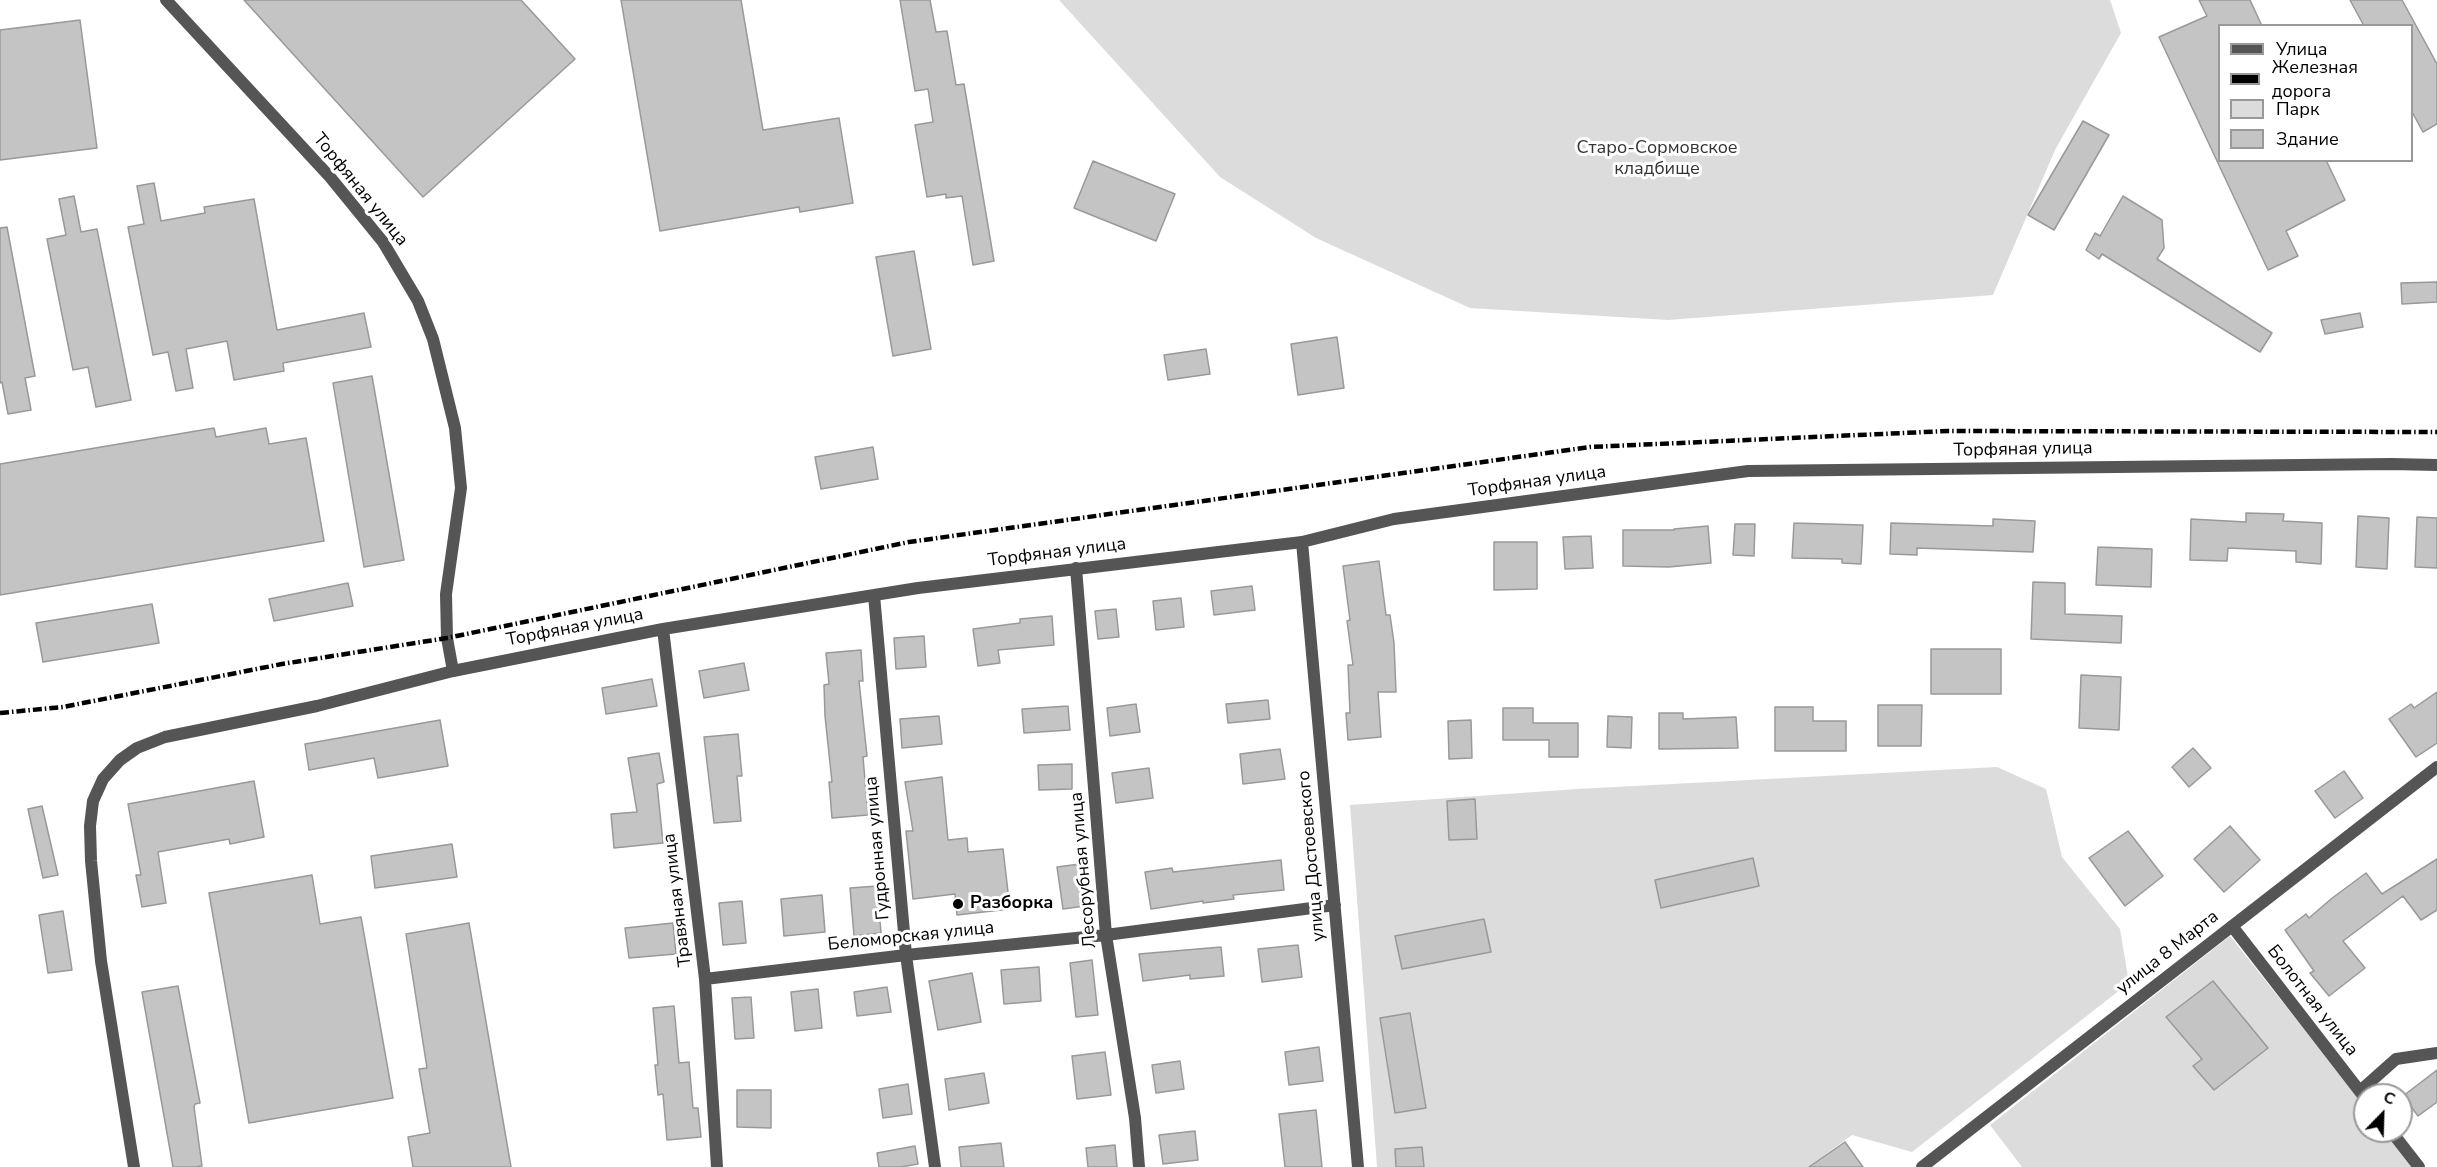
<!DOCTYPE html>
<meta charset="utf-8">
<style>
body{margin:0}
#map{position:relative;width:2437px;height:1167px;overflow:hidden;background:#fff;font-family:"Nunito Sans",sans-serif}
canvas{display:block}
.legend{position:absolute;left:2218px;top:24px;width:195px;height:138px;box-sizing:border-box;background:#fff;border:2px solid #999;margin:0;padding:8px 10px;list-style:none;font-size:18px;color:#000}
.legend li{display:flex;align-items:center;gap:12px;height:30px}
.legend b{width:30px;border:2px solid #999}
.north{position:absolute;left:2353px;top:1083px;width:60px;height:60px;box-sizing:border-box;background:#fff;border:2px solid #999;border-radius:50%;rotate:23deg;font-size:16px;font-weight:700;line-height:24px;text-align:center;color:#000}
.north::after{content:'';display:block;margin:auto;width:21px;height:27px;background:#000;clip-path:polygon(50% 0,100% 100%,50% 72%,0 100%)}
</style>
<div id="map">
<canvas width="2437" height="1167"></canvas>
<ul class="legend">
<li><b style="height:8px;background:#555"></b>Улица</li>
<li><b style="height:8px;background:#000"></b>Железная дорога</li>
<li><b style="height:16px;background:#dcdcdc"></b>Парк</li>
<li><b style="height:16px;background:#c4c4c4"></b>Здание</li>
</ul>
<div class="north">С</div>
</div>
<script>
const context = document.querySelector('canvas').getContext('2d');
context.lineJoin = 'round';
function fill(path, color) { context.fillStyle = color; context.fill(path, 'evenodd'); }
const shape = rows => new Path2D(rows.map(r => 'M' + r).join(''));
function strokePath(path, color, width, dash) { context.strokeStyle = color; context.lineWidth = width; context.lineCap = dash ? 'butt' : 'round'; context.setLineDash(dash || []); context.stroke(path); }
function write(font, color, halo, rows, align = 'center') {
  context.font = font + ' "Nunito Sans",sans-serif'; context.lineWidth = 6; context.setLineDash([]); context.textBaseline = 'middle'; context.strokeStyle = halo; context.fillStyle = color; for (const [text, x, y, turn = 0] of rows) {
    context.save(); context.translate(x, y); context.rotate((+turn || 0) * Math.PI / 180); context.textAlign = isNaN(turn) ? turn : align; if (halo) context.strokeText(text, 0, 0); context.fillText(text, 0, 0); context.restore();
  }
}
fill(shape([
 [1059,0,2110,0,2121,33,2055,150,1993,295,1668,320,1470,308,1316,238,1220,177],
 [1997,767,2046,789,2062,857,2120,929,2129,983,1912,1152,1852,1135,1809,1167,1377,1167,1350,805,1577,789],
 [2230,936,2365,1106,2365,1131,2385,1131,2413,1167,2022,1167,1990,1125]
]), '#dcdcdc');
const building = shape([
 [244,0,521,0,575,59,423,197,244,0],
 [621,0,741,0,763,130,839,118,853,203,800,212,799,207,660,231,621,0],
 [900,0,930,0,936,32,947,31,956,85,964,84,994,261,973,265,962,196,946,198,946,194,927,197,915,125,933,122,928,89,915,91,900,0],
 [2199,0,2250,0,2262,26,2220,26,2220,160,2326,160,2345,200,2286,231,2298,256,2268,270,2159,37,2207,16,2199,0],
 [2350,0,2402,0,2437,64,2437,124,2423,132,2412,112,2412,26,2364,26,2350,0],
 [80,20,97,148,0,160,0,30,80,20],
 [2083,121,2109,135,2054,230,2028,215,2083,121],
 [1093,161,1175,194,1156,241,1074,208,1093,161],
 [154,183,161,221,205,213,204,207,254,199,277,330,364,313,371,347,283,363,284,371,234,380,227,341,186,349,193,388,176,391,168,352,153,355,128,227,144,224,137,186,154,183],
 [74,196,81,232,97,229,131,400,96,407,88,367,73,370,47,239,66,235,59,199,74,196],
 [2123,196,2162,220,2164,248,2157,259,2272,333,2260,352,2102,254,2099,259,2086,250,2095,233,2100,236,2123,196],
 [7,227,35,376,25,378,31,410,8,414,2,382,0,383,0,228,7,227],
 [914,251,931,349,893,356,876,257,914,251],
 [2437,282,2437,302,2402,304,2401,283,2437,282],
 [2360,313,2363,327,2325,334,2321,320,2360,313],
 [1337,337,1344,388,1298,395,1291,344,1337,337],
 [1206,349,1210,374,1168,380,1164,355,1206,349],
 [372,376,404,560,364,567,333,383,372,376],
 [214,428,216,437,266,428,269,444,306,438,324,541,0,595,0,464,214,428],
 [873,447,878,479,821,489,815,457,873,447],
 [2246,513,2284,514,2283,521,2322,523,2321,564,2296,562,2296,551,2228,548,2227,561,2190,560,2191,519,2246,522,2246,513],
 [2358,516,2389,518,2387,569,2356,567,2358,516],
 [2417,517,2437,518,2437,568,2415,567,2417,517],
 [1993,519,2035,521,2033,552,1917,548,1917,555,1890,554,1891,523,1993,526,1993,519],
 [1794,523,1863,525,1861,564,1842,563,1842,559,1792,558,1794,523],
 [1735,524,1755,524,1754,556,1733,555,1735,524],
 [1708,526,1711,563,1669,567,1623,566,1623,530,1674,530,1674,529,1708,526],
 [1591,536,1593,568,1565,569,1563,537,1591,536],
 [1494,542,1537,542,1537,589,1494,590,1494,542],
 [2098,547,2152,549,2151,587,2096,585,2098,547],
 [1379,561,1386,615,1390,615,1394,643,1396,692,1378,692,1381,737,1348,740,1346,713,1350,713,1348,665,1353,665,1347,621,1350,620,1343,566,1379,561],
 [2033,582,2065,583,2065,614,2122,616,2121,643,2031,639,2033,582],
 [348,583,353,606,274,621,269,599,348,583],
 [1252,586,1255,610,1214,615,1211,591,1252,586],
 [1181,598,1184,627,1156,630,1153,601,1181,598],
 [152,604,159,643,43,662,36,623,152,604],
 [1116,609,1119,637,1098,639,1095,611,1116,609],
 [1052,616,1054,645,998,650,1000,663,978,666,973,629,1020,623,1020,619,1052,616],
 [924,636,926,667,896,669,894,638,924,636],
 [1931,649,2001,649,2001,694,1931,694,1931,649],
 [861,650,863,681,859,681,867,756,863,757,868,815,832,818,829,782,832,782,825,716,824,685,829,684,826,653,861,650],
 [744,663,749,690,704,698,699,671,744,663],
 [2081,675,2121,677,2119,730,2079,728,2081,675],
 [652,679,657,706,606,714,602,688,652,679],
 [2437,692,2437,743,2416,757,2389,719,2411,704,2414,708,2437,692],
 [1268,700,1270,719,1228,723,1226,704,1268,700],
 [1136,704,1140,732,1110,736,1107,708,1136,704],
 [1878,705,1922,705,1921,746,1878,746,1878,705],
 [1068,706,1070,730,1024,733,1022,709,1068,706],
 [1775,707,1813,707,1813,721,1846,721,1846,751,1775,751,1775,707],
 [1503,708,1533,708,1533,723,1578,723,1578,757,1549,757,1549,740,1503,740,1503,708],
 [1659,713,1683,713,1683,719,1736,717,1738,748,1659,749,1659,713],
 [939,716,942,744,902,748,900,719,939,716],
 [1608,716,1632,717,1631,748,1607,747,1608,716],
 [440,720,448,766,378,778,374,758,309,770,305,744,440,720],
 [1471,720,1472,758,1449,759,1448,721,1471,720],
 [738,734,742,776,737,776,741,821,714,823,704,737,738,734],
 [2193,748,2211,768,2189,787,2172,767,2193,748],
 [1280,749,1285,779,1243,784,1240,754,1280,749],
 [659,753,664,782,657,784,663,843,614,848,611,814,637,812,628,758,659,753],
 [1072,764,1072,789,1039,790,1038,765,1072,764],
 [1149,768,1153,798,1116,803,1112,773,1149,768],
 [2344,771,2363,798,2335,818,2315,791,2344,771],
 [942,777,948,840,967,838,968,852,1003,849,1010,909,957,915,955,894,913,899,906,831,913,831,905,782,942,777],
 [254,781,264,837,230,844,229,839,158,852,166,903,142,907,136,875,141,875,128,804,254,781],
 [1475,799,1477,839,1449,840,1447,801,1475,799],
 [42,806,58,875,43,878,28,809,42,806],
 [2230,826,2260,860,2224,892,2194,859,2230,826],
 [2128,831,2163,876,2125,906,2089,858,2128,831],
 [452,844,457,877,375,888,371,856,452,844],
 [1753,858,1759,886,1661,908,1655,880,1753,858],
 [2437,859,2437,910,2421,920,2403,896,2343,941,2365,968,2329,996,2310,973,2314,971,2285,930,2306,914,2309,918,2331,899,2366,873,2382,894,2437,859],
 [1281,860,1284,890,1233,895,1234,899,1203,903,1203,901,1151,909,1145,872,1172,868,1173,872,1281,860],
 [1080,864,1085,906,1063,909,1057,867,1080,864],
 [312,875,320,924,361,917,393,1098,249,1123,209,893,312,875],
 [877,886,881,933,854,936,850,888,877,886],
 [822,895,825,932,784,936,781,899,822,895],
 [742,901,746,943,723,945,719,903,742,901],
 [63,911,72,970,48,973,39,915,63,911],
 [1484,919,1491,952,1402,969,1395,936,1484,919],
 [469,923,511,1167,413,1167,408,1137,430,1133,419,1069,427,1068,406,934,469,923],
 [673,923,676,954,629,958,625,928,673,923],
 [1298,945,1302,977,1262,982,1258,949,1298,945],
 [1221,947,1224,976,1190,979,1190,975,1143,981,1139,954,1221,947],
 [1092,960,1098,1015,1076,1017,1070,963,1092,960],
 [1039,967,1041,1001,1004,1004,1001,970,1039,967],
 [972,973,981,1022,938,1030,929,981,972,973],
 [2213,981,2268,1048,2214,1090,2193,1066,2202,1059,2166,1017,2213,981],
 [178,986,200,1103,195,1104,194,1107,202,1166,194,1167,173,1167,142,992,178,986],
 [887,987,891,1012,857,1016,854,992,887,987],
 [818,989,822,1028,795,1031,791,992,818,989],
 [751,997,754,1038,735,1039,732,998,751,997],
 [674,1006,679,1063,689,1062,693,1108,698,1108,701,1137,667,1140,663,1094,658,1095,655,1065,658,1065,653,1008,674,1006],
 [1410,1013,1426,1108,1395,1113,1380,1018,1410,1013],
 [1319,1047,1323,1081,1289,1085,1285,1052,1319,1047],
 [1105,1052,1111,1095,1077,1099,1072,1056,1105,1052],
 [1180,1061,1184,1089,1156,1093,1152,1065,1180,1061],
 [2437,1070,2437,1102,2418,1116,2403,1096,2437,1070],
 [984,1073,989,1103,949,1110,945,1079,984,1073],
 [908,1084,912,1114,883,1118,879,1089,908,1084],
 [737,1090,771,1090,771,1128,737,1127,737,1090],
 [1316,1110,1322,1167,1285,1167,1279,1114,1316,1110],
 [1195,1131,1198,1160,1163,1164,1159,1135,1195,1131],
 [1845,1142,1863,1167,1809,1167,1845,1142],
 [1001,1143,1004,1167,961,1167,959,1147,1001,1143],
 [1115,1145,1117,1167,1088,1167,1086,1148,1115,1145],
 [915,1146,918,1164,901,1167,879,1167,877,1153,915,1146],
 [1422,1147,1424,1167,1396,1167,1395,1149,1422,1147]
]);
fill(building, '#c4c4c4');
strokePath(building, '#999', 1.5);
strokePath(shape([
 [1302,542,1358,1167],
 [1076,568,1106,935,1135,1118,1139,1167],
 [874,595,906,955,935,1167],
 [663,629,705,979,717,1167],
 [453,671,663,629,918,588,1302,542,1394,519,1748,471,2392,464,2437,465],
 [2232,926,2365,1098],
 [705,979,906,955,1106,935,1335,905],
 [2360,1091,2396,1059,2437,1053],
 [2391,1131,2419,1167],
 [1922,1167,2437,767]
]), '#555', 12);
strokePath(shape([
 [134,1167,101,961,91,861,90,826,93,801,103,779,120,760,137,748,165,737,317,706,453,671,447,638,446,594,461,488,455,428,433,339,418,301,383,242,330,177,166,0]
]), '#555', 12);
strokePath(shape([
 [0,713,63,707,282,664,447,638,909,542,1590,447,1948,431,2437,432]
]), '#000', 4.5, [9, 3, 1.5, 3]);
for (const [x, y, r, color] of [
 [958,904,6,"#000"]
]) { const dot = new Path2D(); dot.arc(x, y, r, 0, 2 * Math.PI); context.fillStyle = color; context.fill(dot); strokePath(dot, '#fff', 2); }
write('18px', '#333', '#fff', [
 ["Старо-Сормовское",1657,149],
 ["кладбище",1657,170]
]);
write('18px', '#000', '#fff', [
 ["Торфяная улица",360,190,51],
 ["Торфяная улица",2023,450,-1],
 ["Торфяная улица",1537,482,-8],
 ["Торфяная улица",1057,553,-7],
 ["Торфяная улица",575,628,-11],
 ["Гудронная улица",878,848,-95],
 ["улица Достоевского",1312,856,-95],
 ["Лесорубная улица",1084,870,-95],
 ["Травяная улица",678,900,-97],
 ["Беломорская улица",911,937,-6],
 ["улица 8 Марта",2168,953,-38],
 ["Болотная улица",2312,1001,52]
]);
write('bold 18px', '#000', '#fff', [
 ["Разборка",970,904]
], 'left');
</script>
